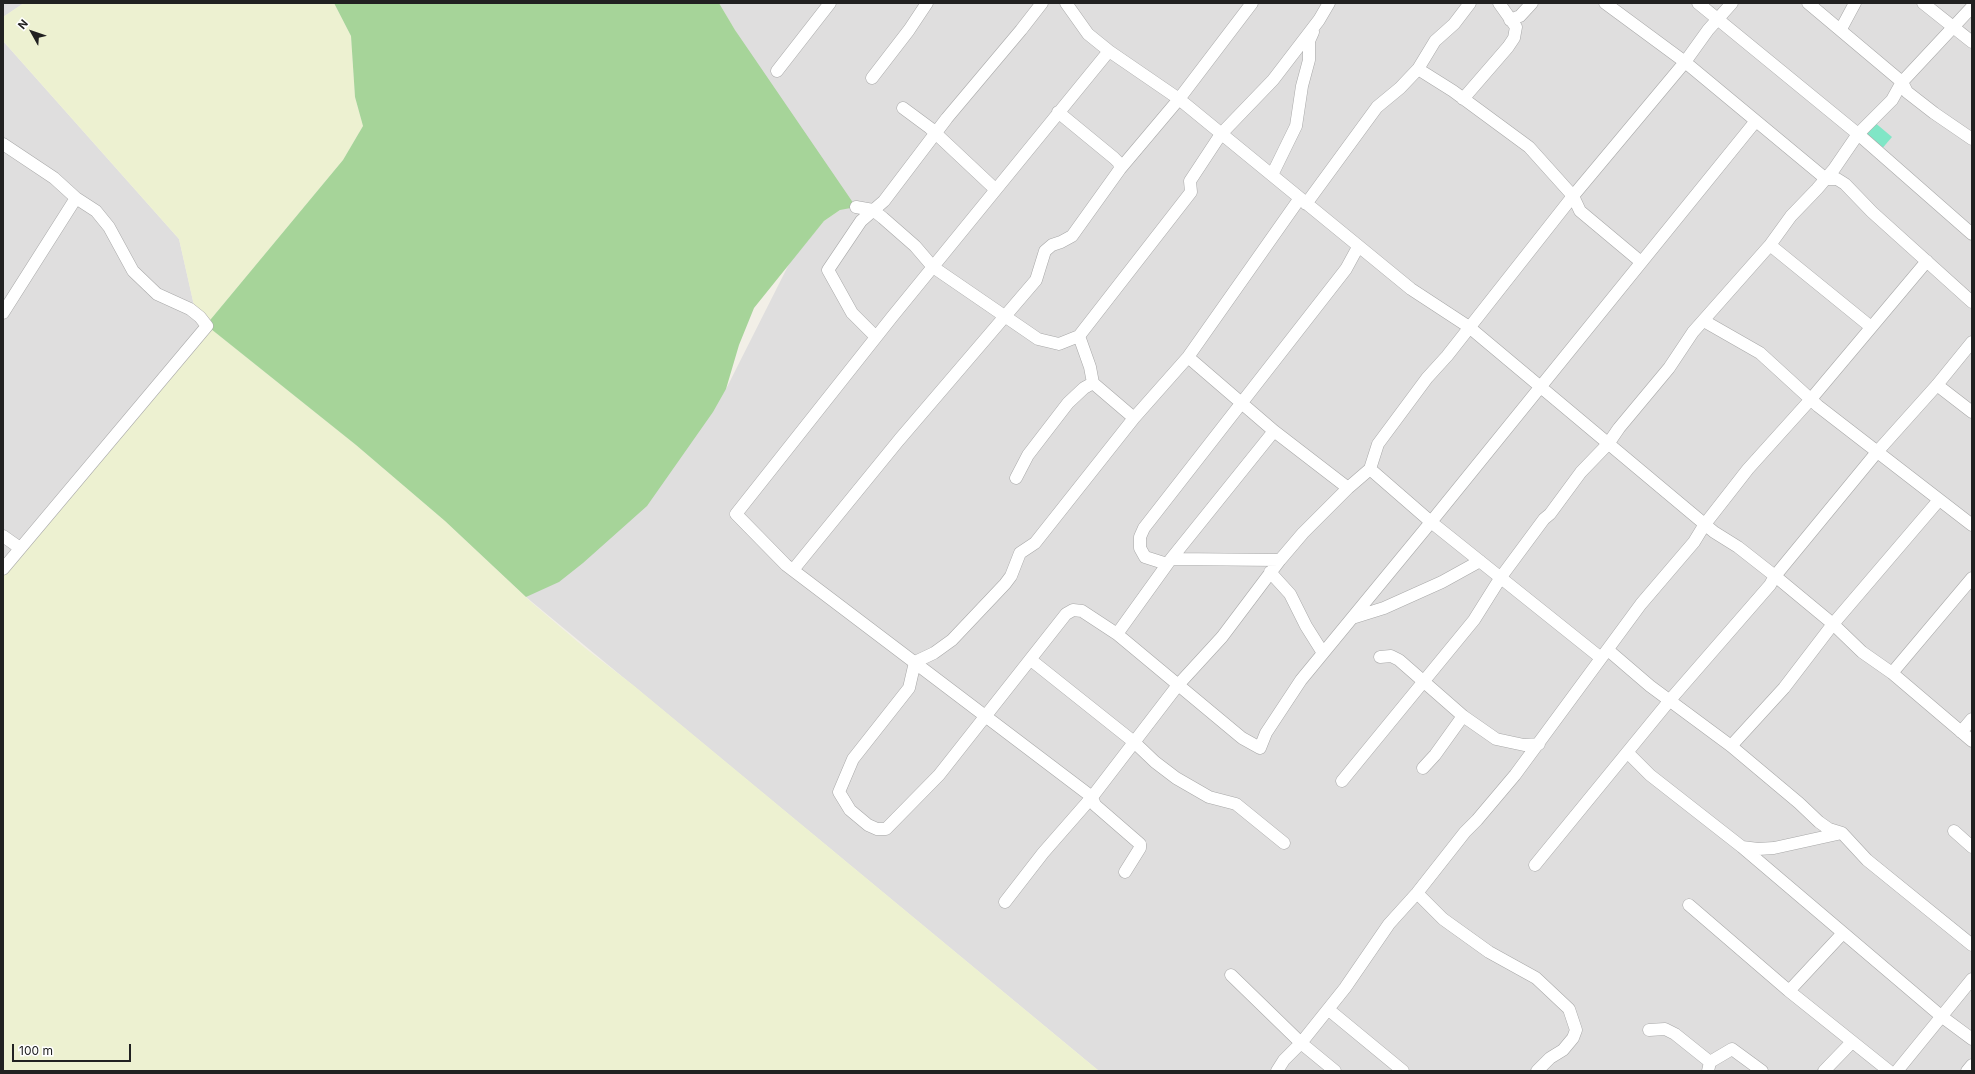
<!DOCTYPE html>
<style>
body{margin:0}
#map{position:relative;width:1975px;height:1074px;overflow:hidden;background:#f2efe7;font-family:Inter,sans-serif}
canvas{display:block}
.frame{position:absolute;inset:0;border:4px solid #212121;pointer-events:none}
.north{position:absolute;left:12px;top:12px;width:40px;height:40px;-webkit-text-stroke:3px #fff;paint-order:stroke;rotate:310deg;font-size:11px;font-weight:700;line-height:16px;text-align:center;color:#212121}
.north::after{content:'';display:block;margin:auto;width:14px;height:18px;background:#212121;clip-path:polygon(50% 0,100% 100%,50% 72%,0 100%)}
.scale{position:absolute;left:12px;top:1044px;width:119px;height:18px;box-sizing:border-box;border:2px solid #212121;border-top:0;padding-left:5px;font-size:12px;line-height:14px;white-space:nowrap;color:#212121;-webkit-text-stroke:3px #fff;paint-order:stroke}
</style>
<div id="map">
<canvas width="1975" height="1074"></canvas>
<div class="frame"></div>
<div class="north">N</div>
<div class="scale">100 m</div>
</div>
<script>
const context = document.querySelector('canvas').getContext('2d');
context.lineJoin = 'round';
function fill(path, color) { context.fillStyle = color; context.fill(path, 'evenodd'); }
const shape = rows => new Path2D(rows.map(r => 'M' + r).join(''));
function strokePath(path, color, width, dash) { context.strokeStyle = color; context.lineWidth = width; context.lineCap = dash ? 'butt' : 'round'; context.setLineDash(dash || []); context.stroke(path); }
fill(shape([
 [3,3,24,3,3,17],
 [719,3,1972,3,1972,1060,1962,1071,1099,1071,526,597,726,389,790,262,824,221,840,210],
 [3,41,179,239,200,332,3,564]
]), '#dfdede');
fill(shape([
 [24,3,334,3,351,36,355,97,363,126,343,160,206,325,356,445,445,521,531,602,585,648,633,685,1099,1071,3,1071,3,564,200,332,179,239,3,41,3,17]
]), '#edf1d1');
fill(shape([
 [334,3,719,3,735,30,856,207,840,210,824,221,754,308,739,345,726,389,713,412,647,506,583,563,559,582,526,597,445,521,356,445,206,325,343,160,363,126,355,97,351,36]
]), '#a6d499');
fill(shape([
 [1873,121,1892,137,1880,151,1861,135]
]), '#80e6c6');
const minor = shape([
 [1066,3,1088,34,1109,51,1179,99,1411,289,1469,327,1714,532,1738,547,1775,576,1833,624,1862,652,1892,673,1972,741],
 [1605,3,1685,62,1826,179,1837,179,1845,184,1872,212,1972,302],
 [1698,3,1858,134,1972,234],
 [1808,3,1902,82,1907,92,1934,113,1972,139],
 [1923,3,1972,42],
 [1510,20,1520,16,1532,3],
 [1841,29,1855,3],
 [1109,51,892,317,736,514,786,565,1092,797,1095,805,1140,844,1140,848,1125,872],
 [1418,69,1453,91,1529,147,1573,196,1580,211,1641,262],
 [777,71,830,3],
 [872,78,909,30,927,3],
 [1463,99,1508,47,1514,38,1516,27,1499,3],
 [903,108,930,128,995,189],
 [1058,112,1114,158,1119,163,1120,169],
 [3,144,54,178,76,198,96,211,109,227,133,271,157,294,190,309,200,317,207,326,3,569],
 [1272,175,1296,126,1302,86,1309,60,1309,41,1313,32],
 [1300,198,1188,357,1134,418,1035,543,1020,553,1011,576,1005,584,952,640,934,653,915,662,909,688,853,759,839,792,850,810,868,825,877,829,886,829,939,775,1066,614,1073,610,1082,611,1117,634,1242,738,1260,748,1266,733,1301,680,1431,522,1755,122],
 [1306,204,1377,107,1400,88,1418,69,1435,41,1454,24,1470,3],
 [856,207,873,210,883,218,915,246,933,267,1038,339,1059,344,1079,336,1090,367,1093,383,1134,418],
 [1770,245,1871,327],
 [3,313,76,198],
 [1704,321,1760,353,1818,406,1972,525],
 [1079,336,1191,192,1190,181,1221,134,1273,80,1319,20,1329,3],
 [876,337,852,313,828,270,861,221,884,201,947,118,1021,30,1042,3],
 [1188,357,1274,431,1348,488,1370,469,1378,444,1427,378,1447,356,1573,196,1685,62,1708,30,1732,3],
 [1937,385,1972,412],
 [1274,431,1171,559,1280,560],
 [1370,469,1431,522,1601,658],
 [1016,478,1028,455,1068,403,1084,388,1093,383],
 [3,536,20,548],
 [1167,564,1145,557,1140,548,1140,537,1144,528,1346,269,1358,247],
 [793,570,899,440,1036,280,1045,251,1052,245,1061,242,1072,236,1120,169,1179,99,1252,3],
 [1270,572,1290,594,1306,626,1323,653],
 [1352,618,1384,608,1442,582,1480,561],
 [1117,634,1171,559],
 [1608,650,1650,686,1731,746,1799,803,1819,822,1829,829,1842,833,1867,860,1972,945],
 [1380,657,1391,656,1399,660,1463,716,1496,739,1524,745,1539,744],
 [1031,660,1134,742,1155,762,1176,778,1209,797,1236,804,1284,843],
 [1892,673,1972,578],
 [1961,732,1972,719],
 [1731,746,1784,688,1833,624,1939,500],
 [1628,753,1650,775,1742,847,1758,849,1774,848,1842,833],
 [1423,768,1435,755,1463,716],
 [1342,781,1474,620,1501,577,1544,519,1550,514,1581,472,1608,444,1619,428,1669,368,1693,332,1770,245,1791,216,1817,189,1834,169,1858,134,1892,100,1902,82,1972,7],
 [1954,831,1972,847],
 [1742,847,1941,1016,1972,1039],
 [1535,865,1670,700,1770,585,1775,576,1877,452,1937,385,1972,342],
 [1417,893,1443,919,1489,952,1536,978,1569,1009,1576,1030,1573,1038,1563,1050,1550,1058,1537,1071],
 [1005,902,1043,853,1092,797,1178,685,1222,637,1280,560,1303,533,1348,488],
 [1689,905,1789,991,1889,1071],
 [1231,975,1301,1043,1335,1071],
 [1789,991,1843,933],
 [1329,1010,1403,1071],
 [1649,1030,1665,1029,1675,1034,1710,1062],
 [1277,1071,1284,1060,1301,1043,1345,988,1389,924,1417,893,1465,832,1477,820,1515,775,1641,604,1694,542,1705,524,1748,469,1811,399,1927,261],
 [1708,1071,1710,1062,1732,1049,1762,1071],
 [1824,1071,1852,1042],
 [1897,1071,1972,979],
 [1967,1071,1972,1065]
]);
strokePath(minor, '#a8a8a8', 13);
strokePath(minor, '#fff', 12);
</script>
